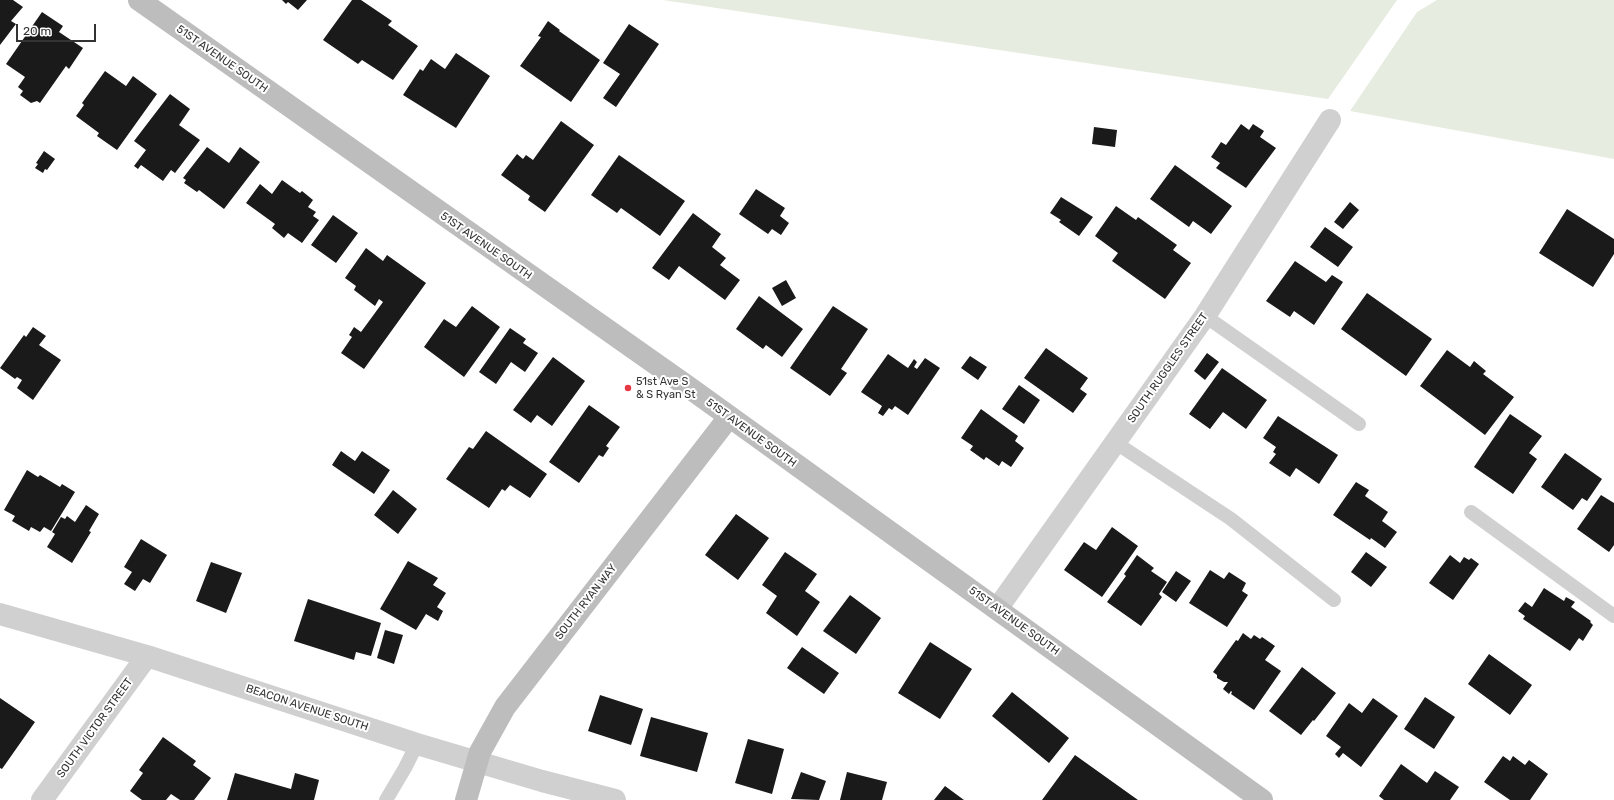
<!DOCTYPE html>
<style>
body{margin:0}
#map{position:relative;width:1614px;height:800px;overflow:hidden;background:#fff;font-family:Rubik,sans-serif}
canvas{display:block}
.scale{position:absolute;left:16px;top:24px;width:80px;height:18px;box-sizing:border-box;border:2px solid #333;border-top:0;padding-left:5px;font-size:12px;line-height:14px;white-space:nowrap;color:#333;-webkit-text-stroke:3px #fff;paint-order:stroke}
</style>
<div id="map">
<canvas width="1614" height="800"></canvas>
<div class="scale">20 m</div>
</div>
<script>
const context = document.querySelector('canvas').getContext('2d');
context.lineJoin = 'round';
function fill(path, color) { context.fillStyle = color; context.fill(path, 'evenodd'); }
const shape = rows => new Path2D(rows.map(r => 'M' + r).join(''));
function strokePath(path, color, width, dash) { context.strokeStyle = color; context.lineWidth = width; context.lineCap = dash ? 'butt' : 'round'; context.setLineDash(dash || []); context.stroke(path); }
function write(font, color, halo, rows, align = 'center') {
  context.font = font + ' Rubik,sans-serif'; context.lineWidth = 4; context.setLineDash([]); context.textBaseline = 'middle'; context.strokeStyle = halo; context.fillStyle = color; for (const [text, x, y, turn = 0] of rows) {
    context.save(); context.translate(x, y); context.rotate((+turn || 0) * Math.PI / 180); context.textAlign = isNaN(turn) ? turn : align; if (halo) context.strokeText(text, 0, 0); context.fillText(text, 0, 0); context.restore();
  }
}
fill(shape([
 [663,0,1397,0,1328,99],
 [1437,0,1614,0,1614,159,1350,111,1417,12]
]), '#e6ecdf');
fill(shape([
 [0,0,13,0,23,7,11,21,16,24,0,45],
 [282,0,307,0,298,10,288,2,286,4],
 [352,0,361,0,392,21,388,25,418,46,393,80,362,60,358,64,323,40],
 [42,12,63,26,59,32,83,48,69,69,66,66,40,103,37,101,31,103,20,95,23,91,18,87,25,77,6,64],
 [548,21,560,30,559,31,600,60,571,102,520,66,541,37,538,36],
 [629,24,659,44,616,107,603,98,620,74,603,63],
 [456,53,490,76,456,128,403,95,420,69,423,71,431,59,445,69],
 [105,71,126,86,133,76,157,94,117,150,97,136,99,133,76,116,84,105,82,103],
 [170,94,190,109,179,125,200,140,175,173,171,170,163,181,141,165,138,169,134,166,146,150,134,141],
 [561,121,594,145,545,212,528,200,530,196,501,175,517,154,523,159,526,155,533,160],
 [1241,124,1249,130,1253,124,1264,131,1260,137,1276,148,1246,188,1216,168,1220,163,1211,157,1221,142,1226,145],
 [1094,127,1117,130,1115,147,1092,144],
 [207,147,229,163,240,147,260,162,224,209,199,190,197,192,184,183,186,180,183,178],
 [44,151,55,159,47,170,45,169,43,173,35,168,38,164,36,163],
 [619,155,685,201,660,236,621,208,617,213,591,195],
 [1175,165,1232,206,1211,234,1193,221,1189,227,1150,199],
 [282,180,300,193,302,191,313,200,308,207,316,212,313,216,319,220,302,243,288,233,284,238,272,228,275,224,246,203,260,184,272,194],
 [756,189,785,208,780,216,789,223,781,235,772,229,768,234,739,214],
 [1061,197,1093,217,1079,236,1059,222,1061,220,1050,213],
 [1350,202,1359,210,1343,229,1334,222],
 [1116,206,1136,220,1138,217,1177,245,1173,250,1191,263,1165,299,1112,261,1118,253,1095,236],
 [1567,209,1614,239,1614,254,1593,287,1539,253],
 [693,213,721,234,712,247,726,258,720,265,740,280,725,300,679,266,669,280,652,268],
 [333,215,358,233,336,263,311,245],
 [1325,227,1353,247,1338,267,1310,247],
 [366,248,383,261,387,255,426,283,364,369,341,353,352,337,349,335,354,327,361,332,383,302,379,299,375,306,354,290,356,286,345,278],
 [1295,261,1326,282,1332,275,1343,282,1314,325,1294,311,1290,317,1266,301],
 [786,280,796,298,782,306,772,288],
 [1367,293,1432,339,1406,376,1341,329],
 [759,296,803,329,782,357,766,345,763,349,736,329],
 [472,306,500,327,464,377,424,347,444,319,456,327],
 [833,306,868,329,841,369,847,373,830,396,790,368],
 [33,327,46,336,39,345,61,360,33,400,17,388,22,380,17,377,15,379,0,368,24,335,26,337],
 [510,328,526,339,523,343,538,353,525,372,511,362,496,384,479,372],
 [1046,348,1088,378,1080,389,1087,394,1073,413,1024,378],
 [1447,350,1470,367,1474,361,1486,371,1483,374,1514,397,1485,435,1420,386],
 [1207,353,1219,362,1205,380,1194,371],
 [888,354,908,368,914,359,917,362,914,367,917,369,925,358,940,368,908,415,895,406,892,410,889,408,883,416,878,413,882,406,861,392],
 [970,356,987,367,978,380,961,368],
 [553,357,585,381,552,426,537,415,531,423,513,410],
 [1222,368,1267,400,1246,429,1223,412,1210,429,1189,414],
 [1019,385,1040,400,1024,424,1002,409],
 [589,405,620,427,606,446,609,448,603,457,599,455,579,483,549,462],
 [981,409,1018,436,1015,441,1024,448,1011,467,1002,461,999,466,986,457,984,460,970,450,973,446,961,438],
 [1510,414,1542,436,1529,453,1537,459,1513,494,1474,467],
 [1278,416,1338,455,1319,484,1296,468,1290,477,1269,463,1276,454,1273,452,1276,447,1263,438],
 [486,431,547,474,530,498,510,485,505,491,502,489,489,508,446,479,469,447,473,449],
 [341,451,355,461,362,451,390,470,374,494,332,465],
 [1565,453,1602,479,1587,501,1582,498,1573,510,1541,487],
 [27,470,38,477,40,475,60,487,62,484,75,492,51,531,44,527,40,532,31,527,29,531,12,521,15,516,4,510],
 [1356,482,1369,490,1365,496,1388,512,1382,521,1397,532,1385,548,1371,538,1370,540,1333,515],
 [393,490,417,509,398,534,374,515],
 [1601,495,1614,503,1614,545,1609,552,1577,529],
 [86,505,99,514,89,531,91,532,72,563,47,547,55,534,52,532,61,517,65,519,67,516,75,522],
 [736,514,769,538,738,580,705,555],
 [1112,527,1138,546,1102,597,1064,570,1084,542,1096,550],
 [141,539,167,555,150,583,143,579,135,591,124,584,132,572,124,567],
 [785,552,817,574,805,591,820,602,797,636,766,613,777,596,762,585],
 [1366,552,1387,567,1371,587,1351,572],
 [1137,555,1154,568,1151,571,1167,582,1159,594,1162,597,1141,626,1107,602,1126,576,1124,574],
 [1450,555,1460,563,1464,557,1469,560,1471,558,1479,564,1453,600,1429,583],
 [408,561,438,578,433,585,446,593,437,607,443,611,438,621,426,614,416,630,380,609],
 [211,562,242,573,226,613,196,601],
 [1210,570,1224,579,1229,572,1246,583,1242,591,1248,595,1227,627,1189,603],
 [1176,571,1191,581,1176,602,1162,592],
 [1544,588,1564,601,1566,597,1575,602,1571,607,1591,621,1590,622,1593,625,1583,641,1579,638,1570,651,1523,619,1525,616,1518,611,1525,602,1532,607],
 [850,595,881,618,856,654,823,631],
 [308,599,381,623,371,656,356,652,354,660,294,641],
 [385,630,403,635,394,664,377,658],
 [1243,633,1251,639,1254,635,1260,639,1262,637,1275,646,1265,660,1281,671,1254,710,1231,694,1232,692,1231,691,1229,694,1223,689,1228,682,1224,682,1217,678,1217,675,1213,672,1236,640,1238,641],
 [930,642,972,669,940,719,898,693],
 [802,647,839,673,824,694,787,668],
 [1489,654,1532,685,1510,715,1468,684],
 [1302,667,1336,693,1314,721,1313,720,1301,735,1269,711],
 [1012,692,1069,738,1049,763,992,716],
 [600,695,643,709,631,745,588,731],
 [1425,697,1455,717,1434,749,1404,729],
 [0,698,35,722,2,769,0,768],
 [1373,698,1398,716,1361,767,1343,753,1339,758,1335,754,1341,747,1326,736,1349,703,1362,713],
 [651,717,708,733,697,772,640,756],
 [163,737,196,761,193,765,211,778,194,800,180,800,171,794,166,800,142,800,130,791,143,773,139,770],
 [748,739,784,749,772,794,735,783],
 [1075,755,1138,800,1042,800],
 [1503,756,1510,761,1513,756,1525,765,1529,760,1548,774,1530,800,1510,800,1484,782],
 [1401,764,1427,783,1435,771,1459,787,1450,800,1384,800,1379,796],
 [801,772,826,781,819,800,791,799],
 [847,772,887,782,882,800,840,800],
 [235,773,291,789,295,773,319,780,314,800,227,800],
 [945,786,964,800,934,800]
]), '#1a1a1a');
strokePath(shape([
 [1205,316,1359,424],
 [1116,443,1231,519,1334,600],
 [1471,512,1614,616],
 [386,800,405,768,417,744]
]), '#d0d0d0', 14);
strokePath(shape([
 [997,609,1205,316,1330,120],
 [0,614,147,656,417,744,542,781,615,800],
 [42,800,147,656]
]), '#d0d0d0', 22);
strokePath(shape([
 [139,0,687,386,1262,800],
 [466,800,480,752,505,707,729,417]
]), '#bdbdbd', 22);
for (const [x, y, r, color] of [
 [628,388,4,"#e63946"]
]) { const dot = new Path2D(); dot.arc(x, y, r, 0, 2 * Math.PI); context.fillStyle = color; context.fill(dot); strokePath(dot, '#fff', 1.5); }
write('11px', '#333', '#fff', [
 ["51ST AVENUE SOUTH",222,59,35],
 ["51ST AVENUE SOUTH",486,246,35],
 ["SOUTH RUGGLES STREET",1168,368,-55],
 ["51ST AVENUE SOUTH",751,433,36],
 ["SOUTH RYAN WAY",586,602,-52],
 ["51ST AVENUE SOUTH",1014,621,36],
 ["BEACON AVENUE SOUTH",307,708,18],
 ["SOUTH VICTOR STREET",95,728,-54]
]);
write('11px', '#333', '#fff', [
 ["51st Ave S",636,382],
 ["& S Ryan St",636,395]
], 'left');
</script>
